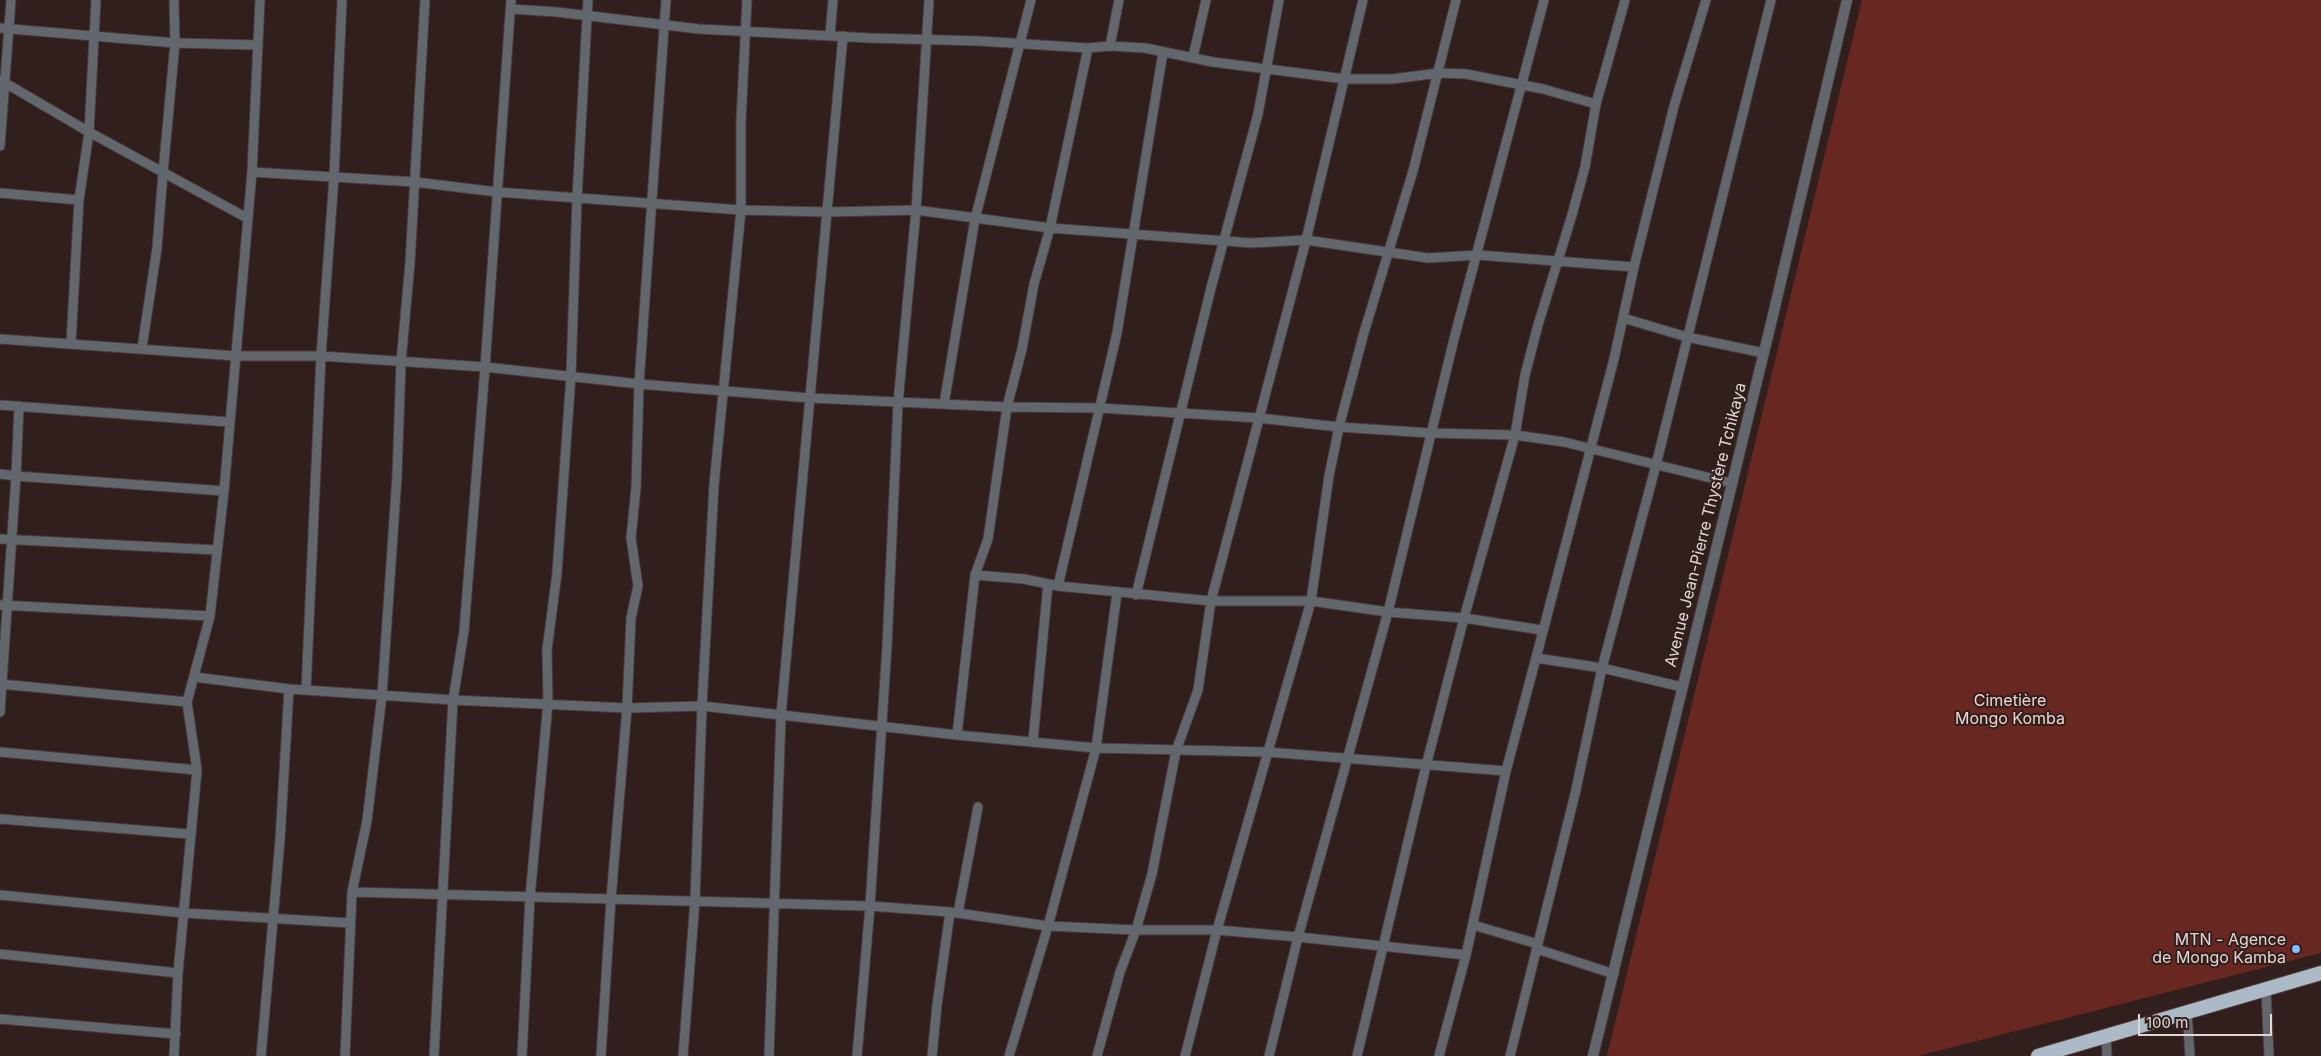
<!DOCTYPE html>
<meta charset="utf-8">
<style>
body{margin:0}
#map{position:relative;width:2321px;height:1056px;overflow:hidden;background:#301f1c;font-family:Inter,sans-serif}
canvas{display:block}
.scale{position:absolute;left:2138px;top:1014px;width:134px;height:22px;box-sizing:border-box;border:2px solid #e2d6d5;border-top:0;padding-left:6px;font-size:15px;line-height:18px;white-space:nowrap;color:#e2d6d5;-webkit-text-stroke:4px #301f1c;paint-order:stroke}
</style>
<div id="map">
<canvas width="2321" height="1056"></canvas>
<div class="scale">100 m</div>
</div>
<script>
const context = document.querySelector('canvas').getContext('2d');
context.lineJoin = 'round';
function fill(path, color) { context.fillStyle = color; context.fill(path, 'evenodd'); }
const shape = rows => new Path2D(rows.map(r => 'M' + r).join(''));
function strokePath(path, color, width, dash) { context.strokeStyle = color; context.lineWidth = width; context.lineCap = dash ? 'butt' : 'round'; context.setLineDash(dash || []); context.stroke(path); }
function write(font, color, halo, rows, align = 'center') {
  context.font = font + ' Inter,sans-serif'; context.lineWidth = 4; context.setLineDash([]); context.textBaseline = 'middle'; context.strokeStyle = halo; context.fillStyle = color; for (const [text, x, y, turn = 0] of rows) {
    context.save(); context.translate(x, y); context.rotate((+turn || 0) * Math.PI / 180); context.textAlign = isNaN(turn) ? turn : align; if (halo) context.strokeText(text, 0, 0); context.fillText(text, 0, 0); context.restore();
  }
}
fill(shape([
 [1862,0,2321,0,2321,953,1918,1056,1607,1056]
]), '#692721');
const minor = shape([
 [511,9,557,12,699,29,870,38,979,41,1088,48,1110,46,1145,48,1213,62,1345,79,1392,79,1439,73,1466,74,1543,89,1596,104],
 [0,28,175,43,258,45],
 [830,35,833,0],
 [1110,46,1119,0],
 [1193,57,1206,0],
 [0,80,89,132,247,218],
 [0,146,11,0],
 [252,172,415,182,497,192,741,210,828,212,916,210,1050,228,1252,243,1306,240,1428,258,1478,255,1634,267],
 [0,193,79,200],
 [1623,318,1687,337,1764,353],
 [0,339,236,356,321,356,485,367,639,384,810,398,1007,407,1100,408,1259,418,1339,427,1430,433,1515,435,1564,442,1731,483],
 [71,343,79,200,89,132,96,0],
 [142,348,157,248,163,173,175,43,174,0],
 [944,404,975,219,1031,0],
 [0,405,229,422],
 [19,406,16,476,224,491],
 [0,474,16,476,0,712],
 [0,539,217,550],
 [975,575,1024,579,1058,586,1211,601,1311,601,1388,612,1464,618,1542,630],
 [1058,586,1117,333,1163,52],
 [1136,595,1211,288,1258,114,1279,0],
 [0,605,210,616],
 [1536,658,1614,359,1634,267,1674,106,1706,0],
 [194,677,289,689,453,700,627,708,702,706,957,735,1096,748,1267,752,1506,771,1536,658,1602,668,1682,687],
 [0,684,187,702],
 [306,690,321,356,334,177,342,0],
 [957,735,975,575,988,539,1007,407,1022,349,1034,284,1050,228,1088,48],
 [1033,741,1048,584],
 [0,752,197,770],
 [0,819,189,834],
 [352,892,870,906,950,912,1048,926,1136,930,1217,930,1298,937,1466,955],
 [0,895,184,913,350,923],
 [958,913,978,807],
 [1473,925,1538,944],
 [1537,949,1614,974],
 [0,954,178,973],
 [2266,990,2269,1056],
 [2187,1013,2190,1056],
 [0,1019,176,1034],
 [2106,1037,2107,1056],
 [174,1056,178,973,197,770,187,702,210,616,224,491,252,172,260,0],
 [261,1056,280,840,289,689],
 [345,1056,352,892,367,821,382,695,397,476,401,362,410,263,425,0],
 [434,1056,453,700,464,631,485,367,511,0],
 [522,1056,530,897,548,703,547,650,557,573,571,375,577,198,588,0],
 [601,1056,611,899,627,708,631,618,638,586,631,538,636,488,639,384,666,0],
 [683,1056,695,900,702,706,714,485,741,210,741,121,747,0],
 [769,1056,781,715,843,36],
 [857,1056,870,906,887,646,898,403,916,210,929,0],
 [932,1056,937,1005,950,912],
 [1009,1056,1048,926,1096,748,1117,593],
 [1097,1056,1120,972,1136,930,1152,874,1176,751,1198,690,1211,601,1306,240,1363,0],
 [1185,1056,1217,930,1311,601,1329,476,1339,427,1363,336,1413,171,1456,0],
 [1269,1056,1298,937,1388,612,1454,339,1544,0],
 [1357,1056,1426,766,1464,618,1515,435,1525,375,1538,325,1572,215,1585,167,1596,104,1625,0],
 [1439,1056,1466,955,1506,771],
 [1510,1056,1575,794,1602,668,1656,465,1771,0]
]);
const tertiary = shape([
 [1593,1056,1773,315,1847,0]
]);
const trunk = shape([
 [2038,1056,2321,973]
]);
strokePath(minor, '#4c3c3a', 11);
strokePath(tertiary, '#4c3c3a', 12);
strokePath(trunk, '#4c3c3a', 16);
strokePath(minor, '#62676e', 9);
strokePath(tertiary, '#62676e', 10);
strokePath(trunk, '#acbac8', 14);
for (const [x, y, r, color] of [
 [2296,949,5,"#84bcfb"]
]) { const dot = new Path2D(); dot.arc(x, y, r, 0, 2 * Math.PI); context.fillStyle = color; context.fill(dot); strokePath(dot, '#301f1c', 2); }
write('16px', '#e2d6d5', '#301f1c', [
 ["Avenue Jean-Pierre Thystère Tchikaya",1706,525,-76]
]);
write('16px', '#f0d5d1', '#301f1c', [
 ["Cimetière",2010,701],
 ["Mongo Komba",2010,719]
]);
write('16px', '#e2d6d5', '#301f1c', [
 ["MTN - Agence",2286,940],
 ["de Mongo Kamba",2286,958]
], 'right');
</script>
